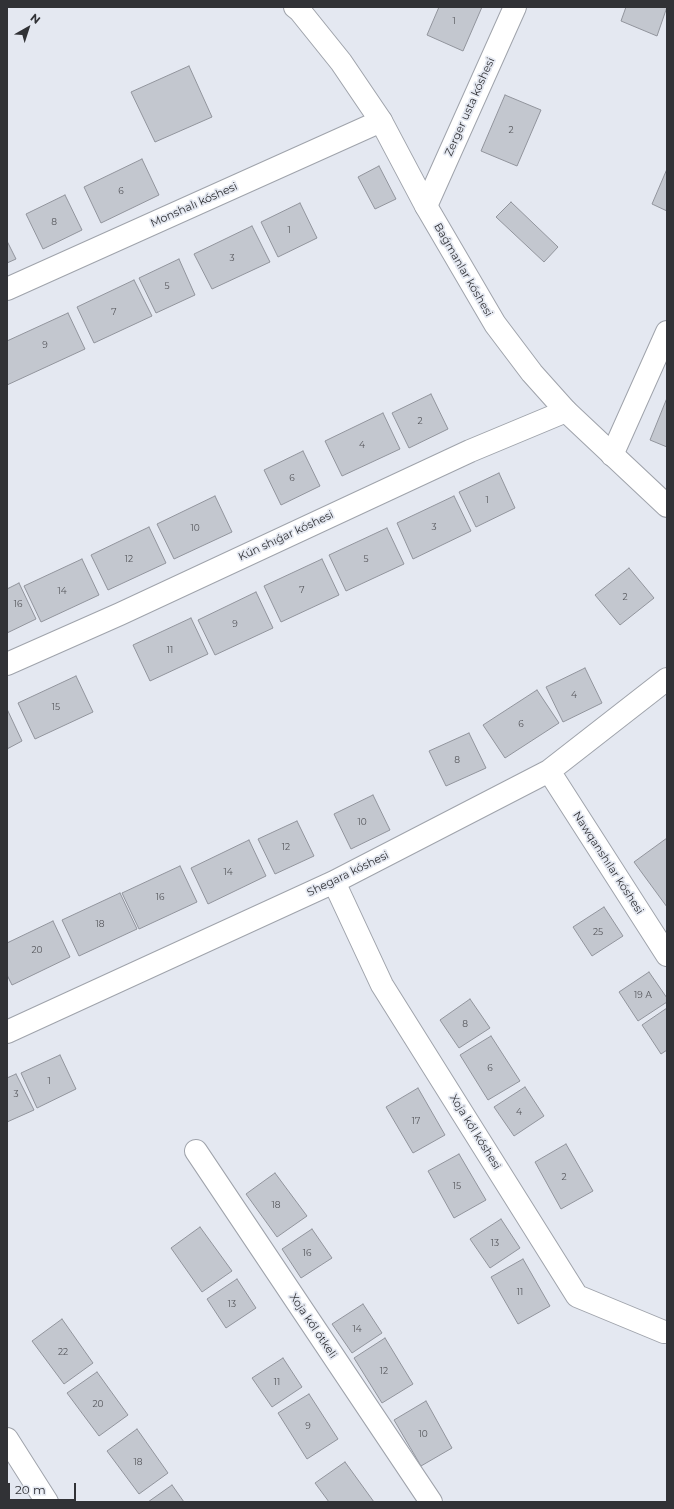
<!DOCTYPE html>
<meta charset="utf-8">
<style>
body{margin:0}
#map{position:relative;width:674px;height:1509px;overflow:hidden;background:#e4e8f1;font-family:Montserrat,sans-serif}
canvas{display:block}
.frame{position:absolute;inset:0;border:8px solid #313236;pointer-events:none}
.north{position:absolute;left:8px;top:8px;width:40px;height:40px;-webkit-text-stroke:3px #e4e8f1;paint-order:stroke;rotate:39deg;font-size:11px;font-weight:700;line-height:16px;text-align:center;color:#313236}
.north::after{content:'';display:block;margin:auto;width:14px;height:18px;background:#313236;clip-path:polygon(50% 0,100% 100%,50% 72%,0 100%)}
.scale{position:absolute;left:8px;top:1483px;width:68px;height:18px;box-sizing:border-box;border:2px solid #313236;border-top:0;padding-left:5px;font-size:12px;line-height:14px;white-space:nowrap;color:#313236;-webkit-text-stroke:3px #e4e8f1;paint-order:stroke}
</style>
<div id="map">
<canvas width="674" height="1509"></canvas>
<div class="frame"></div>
<div class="north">N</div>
<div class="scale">20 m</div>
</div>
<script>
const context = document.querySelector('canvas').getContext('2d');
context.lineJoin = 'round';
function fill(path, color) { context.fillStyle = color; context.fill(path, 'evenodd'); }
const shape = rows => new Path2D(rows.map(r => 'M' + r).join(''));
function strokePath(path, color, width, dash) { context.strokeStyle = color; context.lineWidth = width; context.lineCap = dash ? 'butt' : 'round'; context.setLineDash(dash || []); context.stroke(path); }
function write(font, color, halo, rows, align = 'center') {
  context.font = font + ' Montserrat,sans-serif'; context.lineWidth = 3.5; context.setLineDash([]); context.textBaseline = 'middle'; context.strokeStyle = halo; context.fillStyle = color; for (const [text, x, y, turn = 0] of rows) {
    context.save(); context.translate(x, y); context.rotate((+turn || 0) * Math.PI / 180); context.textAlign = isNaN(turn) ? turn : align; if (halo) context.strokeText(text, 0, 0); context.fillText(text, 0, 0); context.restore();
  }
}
const building = shape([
 [439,7,482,7,463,51,427,35,439,7],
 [626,7,667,7,657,36,621,21,626,7],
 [189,66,212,117,155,142,131,92,189,66],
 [505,95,541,110,517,166,481,151,505,95],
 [142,159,159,195,101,223,84,187,142,159],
 [379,166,396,199,375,209,358,177,379,166],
 [667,169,667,211,652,204,667,169],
 [65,195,82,230,43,249,26,214,65,195],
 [511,202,558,247,544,262,496,217,511,202],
 [300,203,317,238,278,257,261,222,300,203],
 [252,226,270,262,212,289,194,254,252,226],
 [7,241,16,259,7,263,7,241],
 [179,259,195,295,156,313,139,278,179,259],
 [134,280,152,316,94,343,77,307,134,280],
 [68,313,85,349,7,385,7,341,68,313],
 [431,394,448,429,409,448,392,413,431,394],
 [667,398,667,447,650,440,667,398],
 [383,413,400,449,342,476,325,441,383,413],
 [303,451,320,486,281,505,264,470,303,451],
 [499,473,515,508,476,527,459,492,499,473],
 [215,496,232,532,174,559,157,524,215,496],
 [454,496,471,531,413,559,397,523,454,496],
 [149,527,166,563,108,590,91,555,149,527],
 [387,528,404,564,346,591,329,555,387,528],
 [82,559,99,595,41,622,24,586,82,559],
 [322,559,339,595,281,622,264,586,322,559],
 [629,568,654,598,620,625,595,595,629,568],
 [19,583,36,619,7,633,7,589,19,583],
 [256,592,273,628,215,655,198,620,256,592],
 [191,618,208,654,150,681,133,645,191,618],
 [585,668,602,703,563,722,546,687,585,668],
 [76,676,93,712,35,739,18,703,76,676],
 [537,690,559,723,505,758,483,725,537,690],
 [7,709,22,741,7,749,7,709],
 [469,733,486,768,446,786,429,751,469,733],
 [373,795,390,830,351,849,334,814,373,795],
 [297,821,314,856,275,874,258,839,297,821],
 [667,838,667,907,634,862,667,838],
 [249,840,266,876,208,904,191,868,249,840],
 [180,866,197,902,139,929,122,893,180,866],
 [120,893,137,929,79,956,62,920,120,893],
 [604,907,623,936,592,956,573,927,604,907],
 [53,921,70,957,12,985,7,975,7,943,53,921],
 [649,972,667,998,667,1002,638,1021,619,992,649,972],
 [470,999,490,1028,459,1048,440,1020,470,999],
 [667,1008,667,1050,661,1054,642,1025,667,1008],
 [491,1036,520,1081,488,1100,460,1055,491,1036],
 [60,1055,76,1089,37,1108,21,1073,60,1055],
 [16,1074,34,1110,7,1122,7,1078,16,1074],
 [525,1087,544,1116,514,1136,494,1107,525,1087],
 [418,1088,445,1135,413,1153,386,1107,418,1088],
 [566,1144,593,1191,561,1209,535,1162,566,1144],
 [459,1154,486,1200,454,1218,428,1171,459,1154],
 [275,1173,307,1216,277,1237,246,1194,275,1173],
 [501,1219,520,1248,490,1268,470,1239,501,1219],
 [200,1227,232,1271,202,1292,171,1248,200,1227],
 [312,1229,332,1258,301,1278,282,1249,312,1229],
 [523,1259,550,1306,518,1324,491,1277,523,1259],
 [237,1279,256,1308,226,1328,207,1299,237,1279],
 [363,1304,382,1333,352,1353,332,1324,363,1304],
 [62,1319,93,1363,64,1384,32,1341,62,1319],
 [385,1338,413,1384,382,1403,354,1358,385,1338],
 [283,1358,302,1387,272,1407,252,1378,283,1358],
 [97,1372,128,1415,99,1436,67,1393,97,1372],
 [309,1394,338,1439,307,1459,278,1413,309,1394],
 [426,1401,452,1448,421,1466,394,1420,426,1401],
 [137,1429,168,1473,139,1494,107,1451,137,1429],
 [345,1462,374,1502,329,1502,315,1483,345,1462],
 [172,1485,184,1502,148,1502,172,1485]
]);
fill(building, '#c3c7cf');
strokePath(building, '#91949c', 1);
const street = shape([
 [426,206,515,7],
 [7,289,381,121],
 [612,455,667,332],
 [7,664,120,614,470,451,566,411],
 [549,771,667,955],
 [334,882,382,985,577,1296,664,1332],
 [7,1032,334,882,549,771,667,679],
 [196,1151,431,1502],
 [7,1439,47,1502]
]);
const secondary = shape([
 [295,7,300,11,341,62,381,121,426,206,495,324,532,373,566,411,667,506]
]);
strokePath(street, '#9fa3ab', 24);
strokePath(secondary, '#9fa3ab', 24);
strokePath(street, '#fff', 22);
strokePath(secondary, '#fff', 22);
write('9px', '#56575c', null, [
 ["1",454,21],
 ["2",511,130],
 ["6",121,191],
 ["8",54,222],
 ["1",289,230],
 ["3",232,258],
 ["5",167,286],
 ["7",114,312],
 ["9",45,345],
 ["2",420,421],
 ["4",362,445],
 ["6",292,478],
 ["1",487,500],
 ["3",434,527],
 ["10",195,528],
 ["12",129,559],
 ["5",366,559],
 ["7",302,590],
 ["14",62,591],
 ["2",625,597],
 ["16",18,604],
 ["9",235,624],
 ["11",170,650],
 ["4",574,695],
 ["15",56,707],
 ["6",521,724],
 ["8",457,760],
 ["10",362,822],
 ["12",286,847],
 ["14",228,872],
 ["16",160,897],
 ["18",100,924],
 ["25",598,932],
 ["20",37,950],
 ["19 А",643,995],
 ["8",465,1024],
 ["6",490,1068],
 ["1",49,1081],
 ["3",16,1094],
 ["4",519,1112],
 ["17",416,1121],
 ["2",564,1177],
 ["15",457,1186],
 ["18",276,1205],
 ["13",495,1243],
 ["16",307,1253],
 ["11",520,1292],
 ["13",232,1304],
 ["14",357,1329],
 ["22",63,1352],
 ["12",384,1371],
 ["11",277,1382],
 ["20",98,1404],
 ["9",308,1426],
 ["10",423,1434],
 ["18",138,1462]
]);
write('11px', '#313236', '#e4e8f1', [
 ["Zerger usta kóshesi",470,107,-66],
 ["Monshalı kóshesi",194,205,-24],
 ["Baǵmanlar kóshesi",463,270,60],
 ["Kún shıǵar kóshesi",286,536,-25],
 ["Nawqanshılar kóshesi",608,863,57],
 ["Shegara kóshesi",348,874,-26],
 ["Xoja kól kóshesi",475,1132,58],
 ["Xoja kól ótkeli",313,1326,56]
]);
</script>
